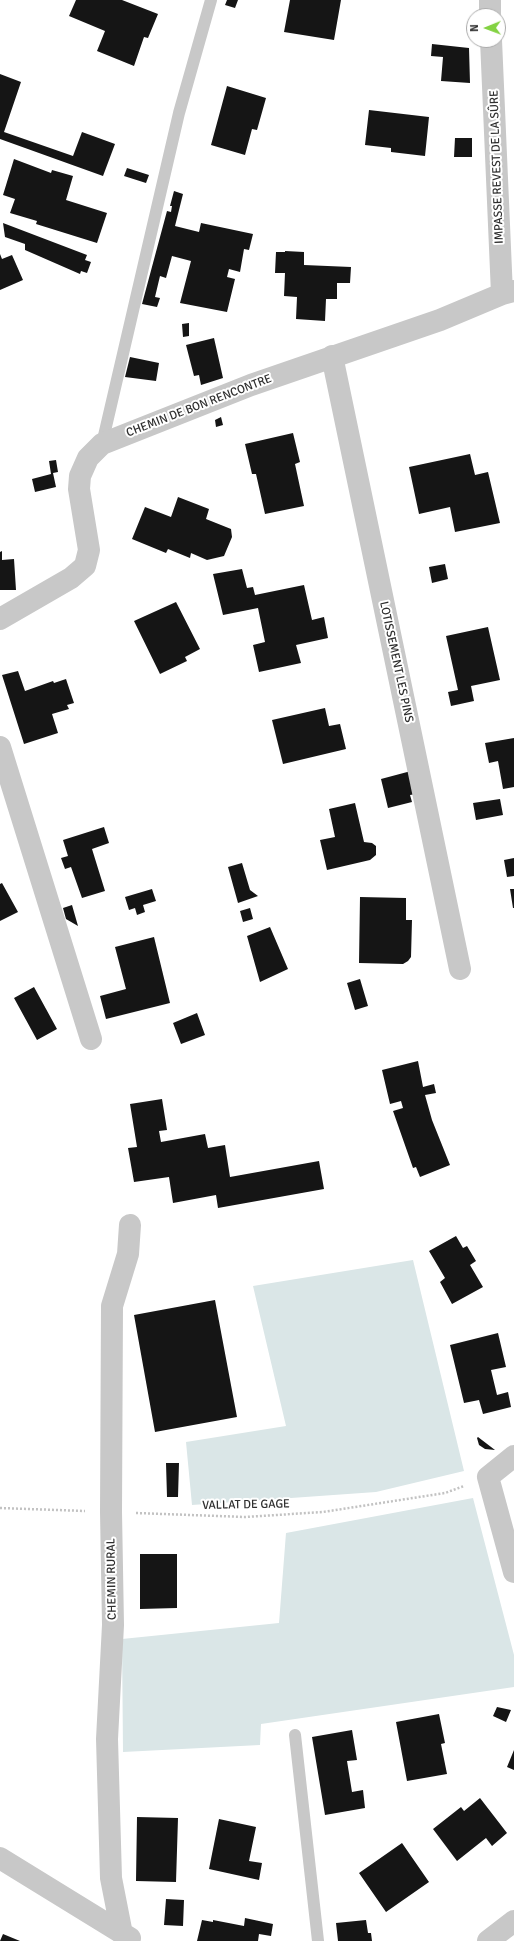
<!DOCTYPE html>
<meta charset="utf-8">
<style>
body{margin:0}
#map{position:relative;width:514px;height:1941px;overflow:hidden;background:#fff;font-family:Signika,sans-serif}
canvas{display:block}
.north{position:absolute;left:466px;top:8px;width:40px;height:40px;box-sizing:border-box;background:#fff;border:1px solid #ababab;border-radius:50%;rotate:269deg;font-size:11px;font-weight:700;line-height:16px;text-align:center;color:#2e2e2e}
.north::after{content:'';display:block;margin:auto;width:14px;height:18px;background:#83d242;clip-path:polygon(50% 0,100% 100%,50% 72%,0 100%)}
</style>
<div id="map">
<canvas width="514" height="1941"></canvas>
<div class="north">N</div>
</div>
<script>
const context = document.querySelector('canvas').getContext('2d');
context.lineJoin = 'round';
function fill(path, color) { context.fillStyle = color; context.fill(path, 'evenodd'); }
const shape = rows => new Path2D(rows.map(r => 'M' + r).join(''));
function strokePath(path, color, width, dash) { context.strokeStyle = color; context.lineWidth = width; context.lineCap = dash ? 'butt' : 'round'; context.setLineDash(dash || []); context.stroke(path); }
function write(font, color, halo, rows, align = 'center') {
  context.font = font + ' Signika,sans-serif'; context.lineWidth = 4; context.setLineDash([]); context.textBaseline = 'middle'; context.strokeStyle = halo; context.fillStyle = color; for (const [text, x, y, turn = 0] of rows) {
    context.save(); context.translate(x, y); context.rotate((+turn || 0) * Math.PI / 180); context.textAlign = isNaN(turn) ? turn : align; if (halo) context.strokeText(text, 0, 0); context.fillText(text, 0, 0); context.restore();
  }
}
fill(shape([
 [413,1260,464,1471,376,1492,192,1505,186,1442,286,1426,253,1286],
 [473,1498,514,1655,514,1687,261,1724,260,1745,123,1752,122,1639,279,1623,286,1533]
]), '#dae6e7');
fill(shape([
 [76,0,122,0,158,14,148,38,144,37,134,66,97,51,105,31,69,16],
 [227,0,238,0,235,8,225,5],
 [290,0,341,0,334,40,284,32],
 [432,44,469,48,470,83,441,81,443,57,431,56],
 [0,74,21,82,4,132,73,156,82,132,115,144,103,176,0,139],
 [227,86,266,98,257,130,252,129,245,155,211,145],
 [369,110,429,117,425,156,391,152,391,148,365,145],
 [455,138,472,138,472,157,454,157],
 [14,159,51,173,52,170,73,176,66,200,107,213,97,243,36,224,37,221,10,213,15,199,3,195],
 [127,168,149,175,146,183,124,176],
 [174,191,183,194,175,226,199,232,201,223,253,234,249,250,244,249,240,272,229,269,227,277,235,279,227,312,180,303,191,261,172,256,166,278,160,276,155,297,160,298,157,307,142,304,167,211,171,212,172,206,170,206],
 [3,223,87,255,85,260,91,262,87,273,81,271,80,274,25,250,25,244,5,237],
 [285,251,304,252,304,265,351,267,350,283,337,283,337,299,326,299,325,321,296,319,297,297,284,296,285,273,275,273,276,252,285,252],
 [0,254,2,259,12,255,23,280,0,290],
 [189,323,189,336,183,337,182,324],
 [214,338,223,378,201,385,199,375,194,376,186,345],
 [130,357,159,363,156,381,125,377],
 [221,417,223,425,216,427,215,420],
 [293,433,300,462,295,464,304,506,265,514,256,474,252,474,245,444],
 [470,454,475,475,488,472,500,523,455,532,450,507,419,514,409,467],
 [56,460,58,472,53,473,56,487,35,492,32,479,51,474,49,461],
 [178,497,209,509,206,519,231,529,232,537,224,556,207,560,191,553,190,558,168,549,166,553,132,539,145,507,171,517],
 [2,551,2,560,14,559,16,590,0,590,0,552],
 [445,564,448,579,432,583,429,567],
 [242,569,247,588,253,587,255,595,304,585,312,620,324,617,328,638,296,645,301,663,259,672,253,645,265,642,258,608,223,615,213,574],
 [176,602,200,649,185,657,187,661,160,674,134,621],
 [488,627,500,680,471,686,474,701,451,706,448,692,458,690,446,636],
 [18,671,25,691,53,681,54,683,66,679,74,703,67,705,69,709,52,714,58,733,24,744,2,675],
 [325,708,329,726,340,724,346,749,283,764,272,720],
 [514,738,514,787,503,789,498,761,489,763,485,743],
 [411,771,416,794,410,795,412,802,388,808,381,779],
 [500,799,503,815,476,820,473,803],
 [355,803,364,842,372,843,376,846,376,855,370,860,327,870,320,840,335,837,329,809],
 [104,827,109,843,92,849,105,891,82,898,71,867,65,869,61,858,68,856,63,840],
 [514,858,514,876,507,877,504,860],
 [242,863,250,890,258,896,238,903,228,867],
 [2,883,18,912,0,921,0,884],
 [152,889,156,901,143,905,145,912,137,915,135,908,129,910,125,897],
 [510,889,514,889,514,908,513,908],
 [360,897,406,898,406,920,412,920,411,957,408,961,403,964,359,963],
 [72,905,78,926,66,919,63,908],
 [250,908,253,919,243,922,240,911],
 [270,927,288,969,260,982,247,936],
 [154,937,170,1003,106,1019,100,996,126,989,115,947],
 [360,979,368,1006,355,1010,347,983],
 [34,987,57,1029,37,1040,14,998],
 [197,1013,205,1035,181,1044,173,1023],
 [418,1061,423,1087,434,1084,436,1093,425,1095,432,1120,450,1165,420,1177,416,1167,413,1168,393,1111,403,1108,401,1101,390,1104,382,1070],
 [162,1099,167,1130,159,1131,161,1142,205,1134,208,1148,225,1145,230,1177,319,1161,324,1189,218,1208,216,1195,173,1203,169,1177,134,1182,128,1148,137,1147,130,1104],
 [456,1236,463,1248,467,1246,476,1261,470,1265,483,1287,452,1304,440,1282,445,1278,429,1251],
 [215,1300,237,1417,155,1432,134,1315],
 [498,1333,506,1367,491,1370,497,1395,508,1392,511,1407,483,1414,479,1400,464,1403,450,1345],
 [478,1437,495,1450,485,1449,479,1445,477,1438],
 [166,1463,179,1463,178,1497,167,1497],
 [140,1554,177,1554,177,1608,140,1609],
 [497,1707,511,1710,506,1722,493,1716],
 [439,1714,445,1743,441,1744,447,1774,407,1781,396,1722],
 [352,1730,357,1760,347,1761,352,1792,363,1790,365,1808,325,1815,312,1737],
 [514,1750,514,1770,507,1767],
 [480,1798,507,1833,492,1846,486,1838,457,1861,433,1829,461,1807,464,1811],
 [137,1817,178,1818,176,1882,136,1881],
 [219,1819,256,1827,249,1861,262,1863,259,1880,209,1869],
 [402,1843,429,1882,386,1912,359,1873],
 [166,1899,184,1900,183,1926,164,1925],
 [245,1918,273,1924,271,1936,259,1934,258,1941,197,1941,202,1920,213,1922,213,1920,244,1926],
 [366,1920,368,1933,371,1933,372,1941,338,1941,336,1923],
 [3,1934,20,1941,0,1941]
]), '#151515');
strokePath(shape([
 [0,1508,85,1511],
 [136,1513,245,1517,323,1512,445,1493,464,1486]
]), '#c2c2c2', 2.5, [2, 2]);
strokePath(shape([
 [102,444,179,113,211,0],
 [295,1735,318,1941]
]), '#c8c8c8', 12);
strokePath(shape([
 [490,0,490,16],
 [491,40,502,294],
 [332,356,460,969],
 [0,619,71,578,85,566,89,550,79,489,80,476,88,458,102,444,251,385,440,320,502,294,514,291],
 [0,747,91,1039],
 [514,1456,488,1477,514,1572],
 [0,1858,130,1938],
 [122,1934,111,1878,107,1739,113,1625,111,1512,112,1306,128,1254,130,1225],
 [488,1941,514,1921]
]), '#c8c8c8', 22);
write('12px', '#2e2e2e', '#fff', [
 ["IMPASSE REVEST DE LA SÛRE",497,167,-92],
 ["CHEMIN DE BON RENCONTRE",199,406,-21],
 ["LOTISSEMENT LES PINS",396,662,78],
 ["VALLAT DE GAGE",246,1505,-1],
 ["CHEMIN RURAL",112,1579,-91]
]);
</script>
